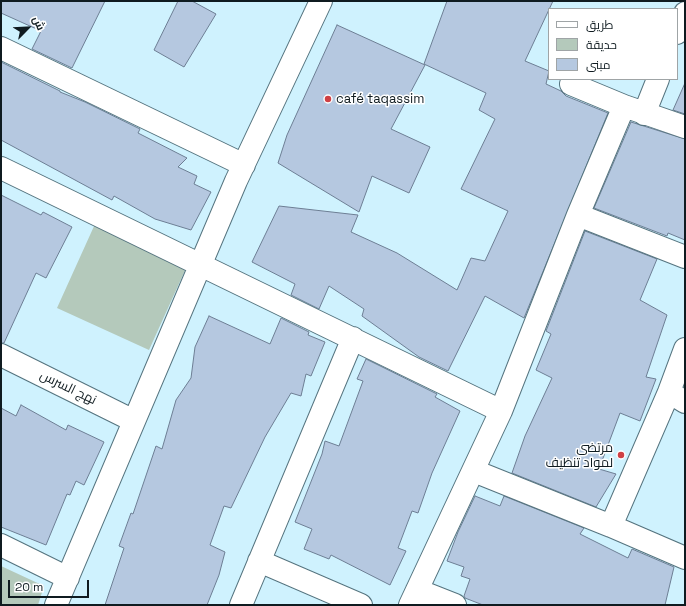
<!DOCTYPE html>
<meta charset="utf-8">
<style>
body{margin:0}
#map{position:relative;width:686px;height:606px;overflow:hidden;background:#cff2fe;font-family:"Space Grotesk",Cairo,sans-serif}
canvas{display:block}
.frame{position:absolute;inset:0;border:2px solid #0f1b20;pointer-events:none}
.legend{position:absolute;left:548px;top:8px;width:130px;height:72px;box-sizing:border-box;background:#fff;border:1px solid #9fa4a6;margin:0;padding:5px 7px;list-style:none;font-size:12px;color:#0f1b20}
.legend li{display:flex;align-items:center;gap:8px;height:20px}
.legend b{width:20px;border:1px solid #9fa4a6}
.north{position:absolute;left:8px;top:8px;width:40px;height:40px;-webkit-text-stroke:3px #fff;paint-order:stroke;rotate:66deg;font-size:11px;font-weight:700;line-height:16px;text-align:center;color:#0f1b20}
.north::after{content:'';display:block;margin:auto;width:14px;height:18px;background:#0f1b20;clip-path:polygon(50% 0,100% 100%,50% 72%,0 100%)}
.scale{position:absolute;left:8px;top:580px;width:81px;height:18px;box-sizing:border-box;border:2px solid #0f1b20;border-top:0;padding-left:5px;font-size:12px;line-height:14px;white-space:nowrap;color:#0f1b20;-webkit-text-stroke:3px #fff;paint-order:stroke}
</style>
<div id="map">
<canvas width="686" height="606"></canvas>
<div class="frame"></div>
<ul class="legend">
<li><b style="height:5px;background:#fff"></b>طريق</li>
<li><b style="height:11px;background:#b4c9bb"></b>حديقة</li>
<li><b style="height:11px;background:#b5c8e0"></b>مبنى</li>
</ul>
<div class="north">ش</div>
<div class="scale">20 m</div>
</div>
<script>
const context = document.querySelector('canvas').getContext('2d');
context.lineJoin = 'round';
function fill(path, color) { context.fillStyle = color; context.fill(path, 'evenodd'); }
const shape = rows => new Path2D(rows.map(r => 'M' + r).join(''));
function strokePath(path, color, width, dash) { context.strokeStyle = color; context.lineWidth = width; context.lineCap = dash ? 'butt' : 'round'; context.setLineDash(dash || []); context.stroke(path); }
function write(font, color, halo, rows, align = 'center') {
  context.font = font + ' "Space Grotesk",Cairo,sans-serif'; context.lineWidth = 3; context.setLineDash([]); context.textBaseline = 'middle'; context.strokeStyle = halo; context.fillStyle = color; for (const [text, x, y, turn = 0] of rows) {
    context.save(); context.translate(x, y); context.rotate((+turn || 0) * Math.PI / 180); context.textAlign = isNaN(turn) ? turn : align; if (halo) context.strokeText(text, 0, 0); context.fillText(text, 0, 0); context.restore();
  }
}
fill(shape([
 [95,224,187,266,149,350,57,308],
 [1,566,44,586,38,605,1,605]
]), '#b4c9bb');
const building = shape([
 [1,1,105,1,72,68,32,49,41,31,1,13,1,1],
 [178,1,192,1,216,14,184,67,154,50,178,1],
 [447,1,553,1,525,61,549,71,546,84,561,91,566,96,608,113,524,318,485,296,448,371,419,357,362,316,364,309,329,286,319,309,291,295,295,284,252,262,279,206,358,215,351,232,397,253,457,290,471,258,485,261,508,211,461,189,495,119,479,110,486,93,424,64,447,1],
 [337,25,425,65,391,129,430,147,409,193,372,176,359,212,278,163,287,135,337,25],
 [1,62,60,91,60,92,85,102,140,129,138,133,187,158,178,167,197,176,194,184,211,192,191,230,155,219,114,196,112,200,1,140,1,62],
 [685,83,685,114,673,110,685,83],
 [631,122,685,139,685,240,668,233,667,236,594,208,631,122],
 [1,195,41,215,43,212,72,227,46,278,36,273,4,343,1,343,1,195],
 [585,231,657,259,640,300,667,315,646,377,656,379,640,421,620,413,599,469,616,474,596,507,512,473,525,436,552,378,536,370,551,334,546,331,585,231],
 [209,316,270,344,281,318,309,332,308,335,325,342,311,376,306,374,301,396,291,393,265,437,231,508,224,506,210,545,225,552,219,575,207,605,105,605,124,548,119,546,131,513,133,514,156,446,162,449,176,400,191,378,195,347,209,316],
 [366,359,437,394,435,397,460,411,432,473,418,513,412,511,398,548,406,551,390,585,331,555,329,559,304,549,312,529,295,522,322,454,325,441,339,446,363,381,357,379,366,359],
 [21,405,66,430,68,425,104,442,84,485,76,481,70,495,67,494,46,545,1,527,1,408,16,416,21,405],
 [475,496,500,506,504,496,584,528,580,534,628,558,632,549,674,567,665,605,483,605,465,598,464,596,470,579,461,576,464,567,447,561,458,532,475,496]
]);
fill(building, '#b5c8e0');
strokePath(building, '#6d7e94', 1);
const minor = shape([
 [677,33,685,13],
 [1,48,244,165],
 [571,84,624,106,685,127],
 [644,114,658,79],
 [1,168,501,411],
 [578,215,685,257],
 [1,355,134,421],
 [669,392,685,402],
 [474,471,611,526,685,558],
 [611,526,669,392,685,349],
 [1,545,68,578],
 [259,561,361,605],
 [417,590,455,605],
 [56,605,236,181,321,1],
 [241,605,353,338],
 [410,605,501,411,578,215,624,106]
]);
strokePath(minor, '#55747f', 24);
strokePath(minor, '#fff', 22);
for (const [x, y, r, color] of [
 [328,99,4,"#cf4044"],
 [621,455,4,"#cf4044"]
]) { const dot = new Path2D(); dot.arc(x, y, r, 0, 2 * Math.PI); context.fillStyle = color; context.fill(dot); strokePath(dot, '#fff', 1.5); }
write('13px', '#0f1b20', '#fff', [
 ["café taqassim",336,99],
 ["مرتضى",613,448,"right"],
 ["لمواد تنظيف",613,463,"right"]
], 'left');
write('13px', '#0f1b20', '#fff', [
 ["نهج السرس",68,388,26]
]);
</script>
